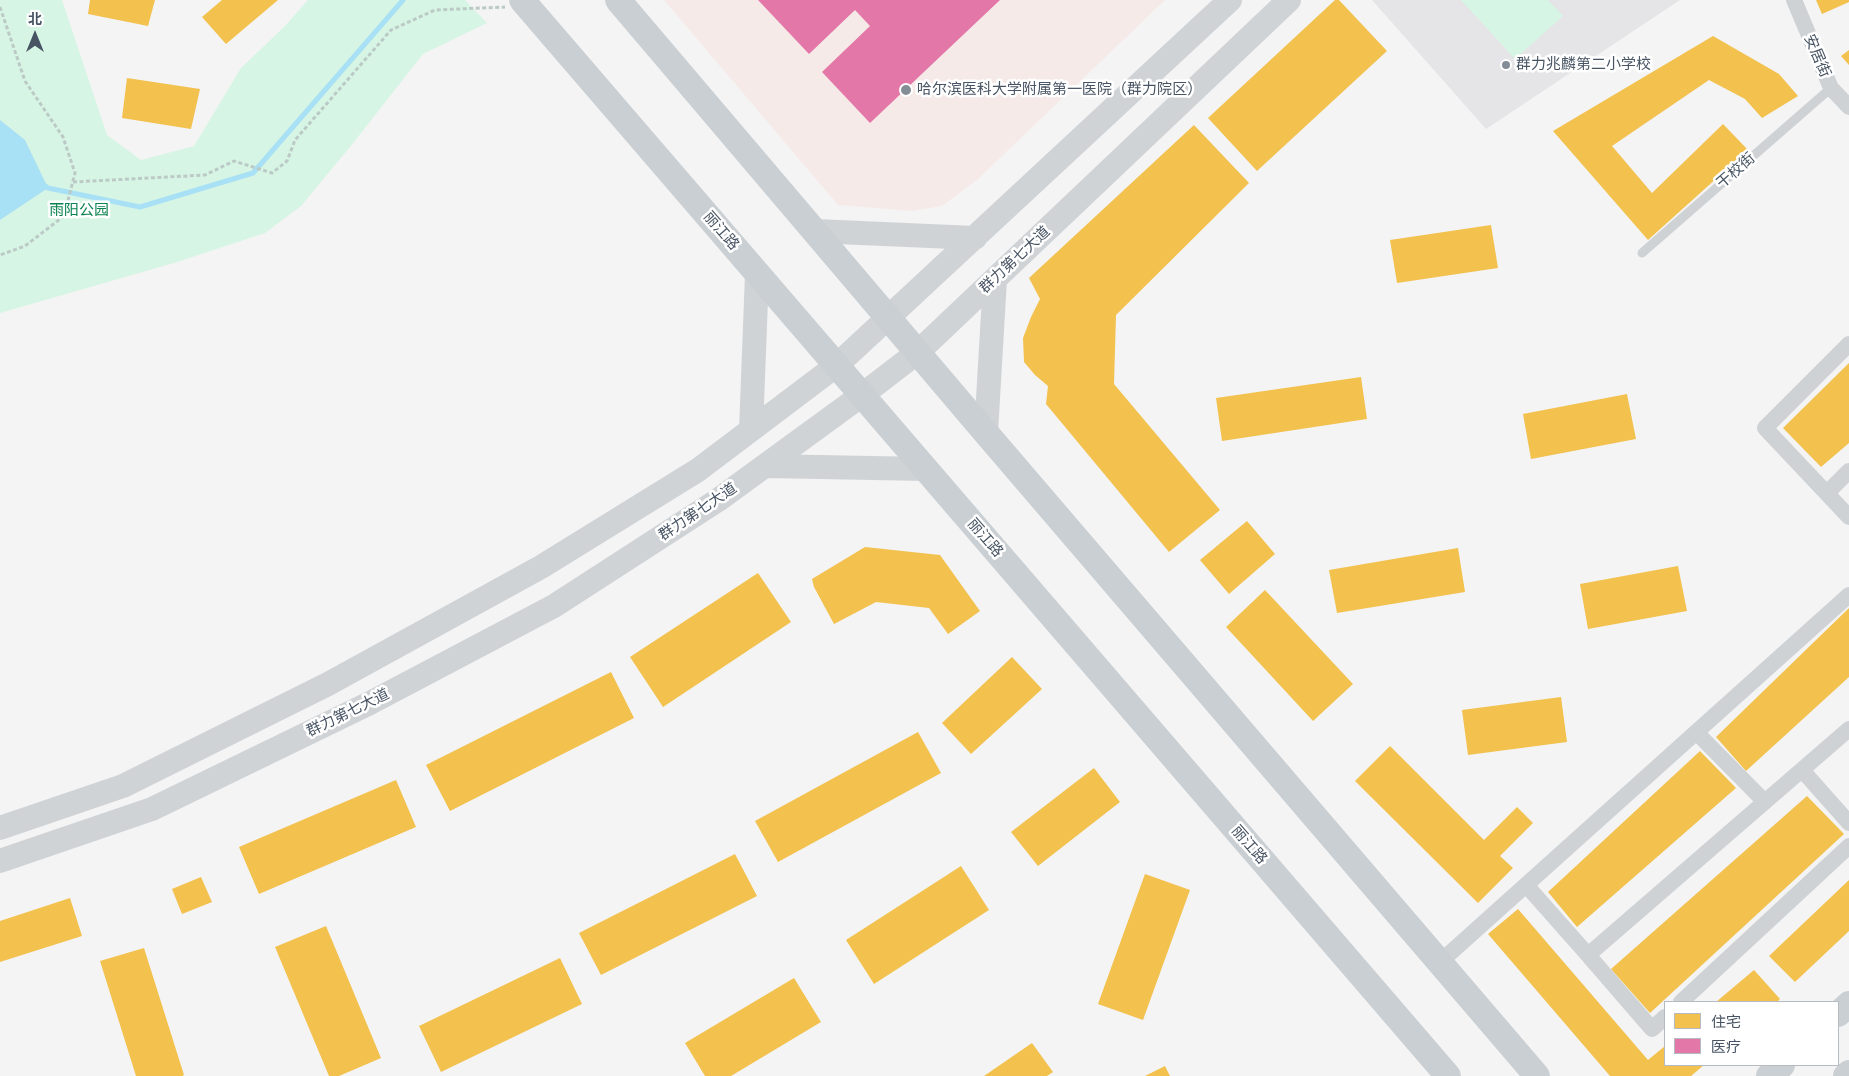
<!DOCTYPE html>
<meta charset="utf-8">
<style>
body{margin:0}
#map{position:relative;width:1849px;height:1076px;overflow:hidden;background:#f4f4f4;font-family:Karla,"Noto Sans SC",sans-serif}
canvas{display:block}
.legend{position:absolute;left:1664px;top:1001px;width:175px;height:65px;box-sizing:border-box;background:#fff;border:1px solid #b6bbc1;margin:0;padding:6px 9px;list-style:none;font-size:15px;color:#485463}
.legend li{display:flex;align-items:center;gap:10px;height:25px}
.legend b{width:25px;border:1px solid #b6bbc1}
.north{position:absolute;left:10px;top:10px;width:50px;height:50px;-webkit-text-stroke:4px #fff;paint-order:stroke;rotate:0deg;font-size:14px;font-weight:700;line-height:20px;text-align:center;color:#485463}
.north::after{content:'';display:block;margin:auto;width:18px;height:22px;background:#485463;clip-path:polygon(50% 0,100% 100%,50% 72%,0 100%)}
</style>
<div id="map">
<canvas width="1849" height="1076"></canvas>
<ul class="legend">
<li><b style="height:14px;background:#f2c14e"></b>住宅</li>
<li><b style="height:14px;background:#e377a8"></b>医疗</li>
</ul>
<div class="north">北</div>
</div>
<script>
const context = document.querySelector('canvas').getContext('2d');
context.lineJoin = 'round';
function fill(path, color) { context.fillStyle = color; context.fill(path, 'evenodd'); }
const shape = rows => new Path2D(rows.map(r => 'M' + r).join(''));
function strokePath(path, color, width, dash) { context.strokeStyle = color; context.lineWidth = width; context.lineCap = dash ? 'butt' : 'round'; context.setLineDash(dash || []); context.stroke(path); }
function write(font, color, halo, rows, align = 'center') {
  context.font = font + ' Karla,"Noto Sans SC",sans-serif'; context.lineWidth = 5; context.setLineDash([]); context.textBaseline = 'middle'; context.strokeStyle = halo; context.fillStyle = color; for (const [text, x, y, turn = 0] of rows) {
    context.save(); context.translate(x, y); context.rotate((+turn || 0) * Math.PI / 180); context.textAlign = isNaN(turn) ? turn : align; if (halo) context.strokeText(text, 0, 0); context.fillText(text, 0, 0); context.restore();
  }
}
fill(shape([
 [1372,0,1680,0,1486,129]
]), '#e5e5e7');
fill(shape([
 [664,0,1165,0,978,179,942,206,912,211,838,205]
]), '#f6eae8');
fill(shape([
 [0,0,62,0,107,135,141,160,194,146,241,68,285,26,308,0,465,0,487,23,423,54,354,142,301,206,265,233,174,263,0,313],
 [1461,0,1548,0,1563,16,1515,59]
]), '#d7f5e4');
fill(shape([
 [0,120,25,140,48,188,0,220]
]), '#a8e0f5');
fill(shape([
 [90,0,155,0,148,26,88,14],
 [222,0,278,0,226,44,202,17],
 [1335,0,1339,0,1387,51,1257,171,1208,118],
 [1816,0,1849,0,1849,2,1822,14],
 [1713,36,1779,74,1798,96,1762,118,1745,99,1709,80,1612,146,1652,193,1723,124,1748,150,1648,240,1553,131],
 [1849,50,1849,65,1841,56],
 [127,78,200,89,191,129,122,118],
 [1194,125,1249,183,1116,315,1114,384,1220,510,1169,552,1046,404,1048,386,1035,375,1024,362,1023,338,1031,317,1040,299,1029,278],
 [1491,225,1498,268,1397,283,1390,240],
 [1849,363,1849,443,1821,467,1783,428],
 [1361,377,1367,419,1222,441,1216,398],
 [1627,394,1636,439,1531,459,1523,414],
 [1247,521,1275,554,1229,594,1200,560],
 [865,547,940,555,980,611,948,634,929,608,876,602,834,624,814,587,812,579],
 [1458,548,1465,592,1337,613,1329,570],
 [1678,566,1687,611,1588,629,1580,584],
 [758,573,791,622,663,707,630,657],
 [1265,590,1353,684,1313,721,1226,627],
 [1849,608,1849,677,1746,771,1716,737],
 [1012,657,1042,689,971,754,942,723],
 [611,672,634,718,450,811,426,765],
 [1561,697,1567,742,1468,755,1462,710],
 [918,732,941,773,778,862,755,821],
 [1390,746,1484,840,1517,807,1533,823,1500,856,1513,868,1478,903,1355,781],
 [1700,751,1736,788,1577,927,1548,892],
 [1094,768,1120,802,1038,866,1011,832],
 [396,780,416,827,259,894,239,847],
 [1807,796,1844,834,1650,1013,1611,969],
 [735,854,757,896,601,975,579,933],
 [961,866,989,910,874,984,846,940],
 [1145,874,1190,890,1143,1020,1098,1004],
 [201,877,212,902,182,914,172,889],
 [1849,880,1849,931,1795,982,1769,956],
 [70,898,82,936,0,962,0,921],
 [1518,909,1648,1060,1665,1046,1665,1065,1704,1065,1691,1076,1610,1076,1488,934],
 [326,926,381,1058,339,1076,329,1076,275,947],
 [144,948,184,1075,182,1076,136,1076,100,961],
 [560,958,582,1004,441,1072,419,1026],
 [1754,970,1780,999,1777,1002,1716,1002],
 [794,978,821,1022,731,1076,705,1076,685,1043],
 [1032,1043,1053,1072,1047,1076,984,1076],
 [1165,1066,1170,1076,1145,1076]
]), '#f2c14e');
fill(shape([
 [758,0,1000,0,870,123,822,72,870,26,855,10,809,54]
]), '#e377a8');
strokePath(shape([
 [44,185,48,188,140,207,253,173,403,0]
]), '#a8e0f5', 5);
strokePath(shape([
 [0,7,25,81,63,137,75,173,64,216,25,246,0,255],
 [73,182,205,175,234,161,272,173,287,161,295,140,391,30,435,10,505,7]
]), '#bbcac6', 3, [4, 2.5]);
strokePath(shape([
 [1642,253,1831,88]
]), '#cfd2d5', 9);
strokePath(shape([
 [1794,0,1831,88,1849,107],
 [1849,344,1765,428,1849,517],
 [1827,493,1849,471],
 [1696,732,1765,802],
 [1802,770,1849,823],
 [1526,885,1588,955,1849,729],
 [1588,955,1652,1029,1665,1017],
 [1439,963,1849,595],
 [1681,1002,1849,846]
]), '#cfd2d5', 16);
strokePath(shape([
 [815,231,975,238],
 [751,430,757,274],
 [986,433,995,279],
 [765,466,926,469],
 [0,828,123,786,328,684,541,567,698,470,837,365,1230,0],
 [0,861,152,809,370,703,554,606,718,500,862,395,918,352,1289,0]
]), '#d0d3d6', 24);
strokePath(shape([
 [522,0,1448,1076],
 [618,0,986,433,1537,1076],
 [1838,1014,1849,1004],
 [1769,1076,1782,1065],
 [1846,1076,1849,1073]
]), '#cacfd3', 26);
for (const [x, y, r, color] of [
 [1506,65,5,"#848c96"],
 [906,90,6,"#848c96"]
]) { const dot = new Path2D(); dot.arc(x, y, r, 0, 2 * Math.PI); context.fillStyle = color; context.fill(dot); strokePath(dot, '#fff', 2); }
write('15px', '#485463', '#fff', [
 ["安居街",1817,56,67],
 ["干校街",1736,171,-41],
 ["丽江路",721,231,49],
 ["群力第七大道",1015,260,-43],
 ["群力第七大道",698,512,-34],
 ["丽江路",985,538,49],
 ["群力第七大道",348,713,-26],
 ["丽江路",1249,845,49]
]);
write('15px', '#485463', '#fff', [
 ["群力兆麟第二小学校",1516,65],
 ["哈尔滨医科大学附属第一医院（群力院区）",917,90]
], 'left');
write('15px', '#0d8350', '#fff', [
 ["雨阳公园",79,211]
]);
</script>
